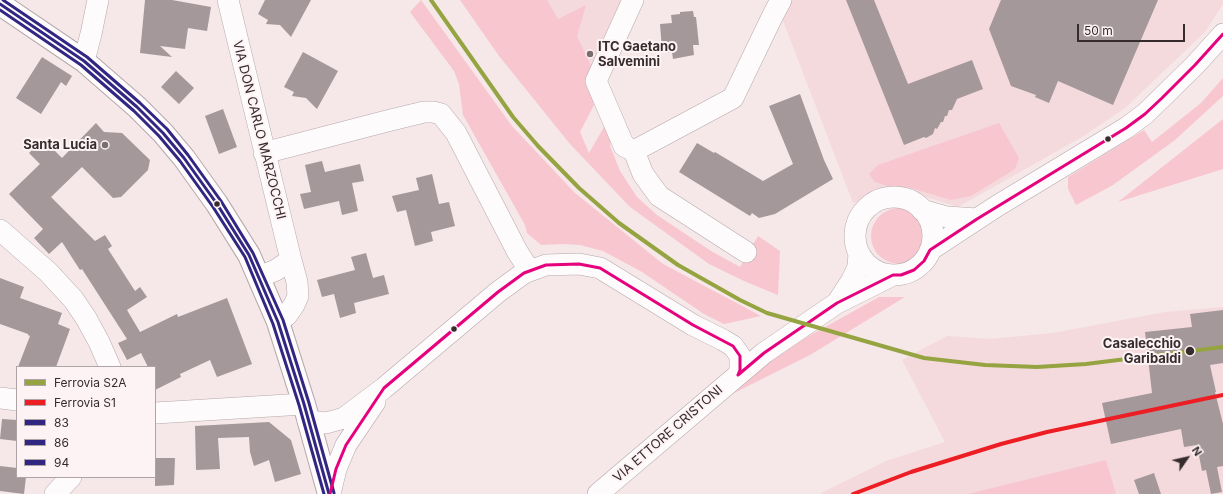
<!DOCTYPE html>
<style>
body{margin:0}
#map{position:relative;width:1223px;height:494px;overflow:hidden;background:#f6e7e9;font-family:Inter,sans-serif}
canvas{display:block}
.legend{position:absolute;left:16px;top:366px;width:140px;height:112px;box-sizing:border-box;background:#fef3f4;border:1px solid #aea3a5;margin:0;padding:5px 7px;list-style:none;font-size:12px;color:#362c2e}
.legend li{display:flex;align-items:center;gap:8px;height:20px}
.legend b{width:20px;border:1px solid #aea3a5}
.north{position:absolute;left:1167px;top:438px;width:40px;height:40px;-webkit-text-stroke:3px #fef3f4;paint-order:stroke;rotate:56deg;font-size:11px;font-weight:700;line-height:16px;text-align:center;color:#362c2e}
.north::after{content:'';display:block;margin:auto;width:14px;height:18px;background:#362c2e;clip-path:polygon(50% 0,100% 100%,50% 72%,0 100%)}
.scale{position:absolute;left:1077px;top:24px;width:108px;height:18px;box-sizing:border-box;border:2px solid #362c2e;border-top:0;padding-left:5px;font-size:12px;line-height:14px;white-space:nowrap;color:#362c2e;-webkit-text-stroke:3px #fef3f4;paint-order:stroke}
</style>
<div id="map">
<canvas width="1223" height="494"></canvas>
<ul class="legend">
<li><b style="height:5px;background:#95a440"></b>Ferrovia S2A</li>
<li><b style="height:5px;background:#ed1d24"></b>Ferrovia S1</li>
<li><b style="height:5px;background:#312783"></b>83</li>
<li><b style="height:5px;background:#312783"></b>86</li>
<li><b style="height:5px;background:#312783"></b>94</li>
</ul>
<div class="north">N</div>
<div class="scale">50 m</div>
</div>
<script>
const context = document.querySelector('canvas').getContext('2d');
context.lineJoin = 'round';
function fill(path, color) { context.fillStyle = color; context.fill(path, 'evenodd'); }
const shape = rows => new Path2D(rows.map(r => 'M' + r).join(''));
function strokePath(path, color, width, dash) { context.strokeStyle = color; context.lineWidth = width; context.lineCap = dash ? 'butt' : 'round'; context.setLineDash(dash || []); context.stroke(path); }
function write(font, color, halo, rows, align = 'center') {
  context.font = font + ' Inter,sans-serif'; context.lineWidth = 4; context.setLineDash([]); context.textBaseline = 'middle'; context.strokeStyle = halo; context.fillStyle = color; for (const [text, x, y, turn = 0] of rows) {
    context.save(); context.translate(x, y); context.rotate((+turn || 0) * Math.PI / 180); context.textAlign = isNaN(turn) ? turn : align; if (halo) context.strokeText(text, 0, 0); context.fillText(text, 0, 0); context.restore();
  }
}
fill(shape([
 [532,0,632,0,596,81],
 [775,0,1223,0,1223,4,1205,32,1125,108,1082,137,958,207,907,191,853,203],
 [1223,307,1223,494,819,494,886,461,945,442,902,360,947,336,990,339,1053,333,1165,312]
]), '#f4dadd');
fill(shape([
 [421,0,512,126,575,193,663,264,761,316,724,324,704,314,642,272,603,251,580,245,564,244,541,245,527,233,525,225,463,115,459,84,454,71,410,12],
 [460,0,547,0,558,19,586,5,577,36,591,66,589,83,594,105,580,132,589,153,604,127,611,140,610,146,620,171,637,197,657,215,711,251,740,267,758,236,780,251,778,295,744,281,709,264,630,207,570,144,499,56],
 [1223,78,1223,96,1175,140,1113,185,1076,205,1068,189,1068,177,1144,130,1152,142,1201,103],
 [1223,119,1223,169,1118,202],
 [999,123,1019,158,1015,169,971,196,951,200,907,187,887,186,875,182,869,174,878,165],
 '871 236a28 28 0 1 1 56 0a28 28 0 1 1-56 0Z',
 [879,297,905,297,810,355,730,395,775,355],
 [1106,460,1116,494,968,494]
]), '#f8c6cf');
fill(shape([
 [145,0,172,0,211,7,207,31,188,28,185,49,160,46,172,57,140,53],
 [265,0,311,0,291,37,280,25,266,24,268,20,258,14],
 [846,0,874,0,908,84,972,60,983,89,957,99,952,110,949,110,947,116,945,116,943,122,941,122,937,129,935,128,933,134,926,138,924,137,904,145],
 [1001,0,1158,0,1113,105,1058,81,1049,103,1035,97,1036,95,1011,86,989,29],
 [693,11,694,17,696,17,699,45,693,45,694,55,673,59,672,52,667,53,666,49,662,49,660,24,672,23,671,15,680,14,680,12],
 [303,52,338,71,317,109,306,98,292,96,294,92,284,87],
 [42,57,72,76,66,86,61,82,41,114,16,98],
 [176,71,194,88,179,104,161,87],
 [800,94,824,160,833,179,775,214,759,218,752,213,750,216,679,172,697,143,714,153,715,152,763,181,793,164,769,106],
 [223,109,237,147,219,154,205,116],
 [96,123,104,132,122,133,150,160,148,170,121,197,113,198,82,167,51,197,95,241,105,235,112,246,108,249,135,291,140,287,147,297,127,310,140,332,177,314,178,317,227,298,252,364,217,377,210,360,180,374,181,377,155,390,155,367,148,367,141,353,127,360,118,343,127,339,82,269,80,270,62,242,49,254,34,238,43,229,9,194,40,164,29,153,43,139,62,158],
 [322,161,325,172,360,164,364,181,352,183,358,211,342,215,339,201,304,209,300,194,311,192,305,165],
 [432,174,439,204,449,202,455,226,431,232,433,241,415,246,406,210,397,212,392,196,419,190,416,178],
 [366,253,373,278,384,275,389,294,354,303,356,313,340,318,334,294,322,297,317,280,355,270,351,257],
 [0,278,24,287,20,298,62,313,58,324,70,329,56,367,18,367,30,336,28,335,28,334,0,324],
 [1223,310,1223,363,1210,365,1216,392,1215,392,1223,424,1223,466,1217,467,1222,492,1211,494,1206,470,1202,471,1197,445,1184,447,1181,429,1111,444,1102,403,1152,393,1145,332,1192,327,1190,314],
 [2,419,17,420,17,441,0,439],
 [269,422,291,440,301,474,275,482,269,460,254,466,250,452,249,437,218,438,220,469,196,470,195,426],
 [155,458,175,458,174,485,155,486],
 [0,466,17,468,17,477,26,477,24,494,0,491],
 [1154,473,1161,494,1139,494,1134,480]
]), '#a4989a');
const minor = shape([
 [228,0,291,260],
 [633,0,596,81,624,146,634,151,733,98,773,15,781,0],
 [84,61,91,34,98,0],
 [634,151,643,174,659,196,746,252],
 [264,153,387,121,424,112,433,112,441,114,456,133,517,251,529,270],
 '855 236a39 39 0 1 1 78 0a39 39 0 1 1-78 0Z',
 [922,210,947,217,977,219],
 [0,230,48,272,73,299,86,318,99,342,110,367],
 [930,250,997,206,1126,128,1145,114,1195,65,1223,34],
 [259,277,276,270,291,260,297,282,298,296,294,305,287,315,278,322],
 [837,303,852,280,858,267,859,253],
 [0,398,17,400],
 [155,413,304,404],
 [308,421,326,423,344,418,384,388,498,292,524,273,546,265,579,264,600,268,693,325,723,340,733,346,740,356,740,370,738,375],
 [55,494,71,477],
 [330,494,336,469,346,445,375,402],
 [598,494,764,353,837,303,893,275]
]);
const major = shape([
 [0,4,84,61,137,107,163,133,184,158,217,204,249,255,278,322,304,404,329,494]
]);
strokePath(minor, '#b4a9aa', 22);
strokePath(major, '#b4a9aa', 24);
strokePath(minor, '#fefbfc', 21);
strokePath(major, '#fefbfc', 22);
strokePath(shape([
 [0,4,84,61,137,107,163,133,184,158,217,204,249,255,278,322,304,404,329,494]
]), '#312783', 3);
strokePath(shape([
 [0,10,81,65,134,111,159,136,180,161,213,207,245,257,273,324,299,405,324,494]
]), '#312783', 3);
strokePath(shape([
 [3,0,87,57,140,103,167,129,188,155,221,201,253,253,283,320,309,403,334,493]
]), '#312783', 3);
strokePath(shape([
 [738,375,764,353,837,303,893,275,901,275,914,270,924,261,930,250,977,219,1126,128,1145,114,1162,98,1195,65,1223,34],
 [330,494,336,469,346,445,384,388,498,292,524,273,546,265,579,264,600,268,693,325,733,346,740,356,740,370,738,375]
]), '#e6007e', 3);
strokePath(shape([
 [431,0,513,117,538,146,579,188,619,223,678,265,740,300,767,313,924,358,985,365,1037,367,1086,364,1223,347]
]), '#95a440', 4);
strokePath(shape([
 [853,494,911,472,1001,444,1047,432,1223,395]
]), '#ed1d24', 4);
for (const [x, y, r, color] of [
 [590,54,4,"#796d6f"],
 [1108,139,3.5,"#362c2e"],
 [105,145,4,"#796d6f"],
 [217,204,3.5,"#362c2e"],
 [454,329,3.5,"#362c2e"],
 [1190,351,5,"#362c2e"]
]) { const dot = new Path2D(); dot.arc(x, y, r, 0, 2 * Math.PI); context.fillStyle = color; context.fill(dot); strokePath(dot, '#fef3f4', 1.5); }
write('bold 13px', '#362c2e', '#fef3f4', [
 ["ITC Gaetano",598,47],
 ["Salvemini",598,62],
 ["Santa Lucia",97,145,"right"]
], 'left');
write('13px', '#362c2e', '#fef3f4', [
 ["VIA DON CARLO MARZOCCHI",259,130,76],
 ["VIA ETTORE CRISTONI",668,434,-41]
]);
write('bold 13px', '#362c2e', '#fef3f4', [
 ["Casalecchio",1181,344],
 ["Garibaldi",1181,359]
], 'right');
</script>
